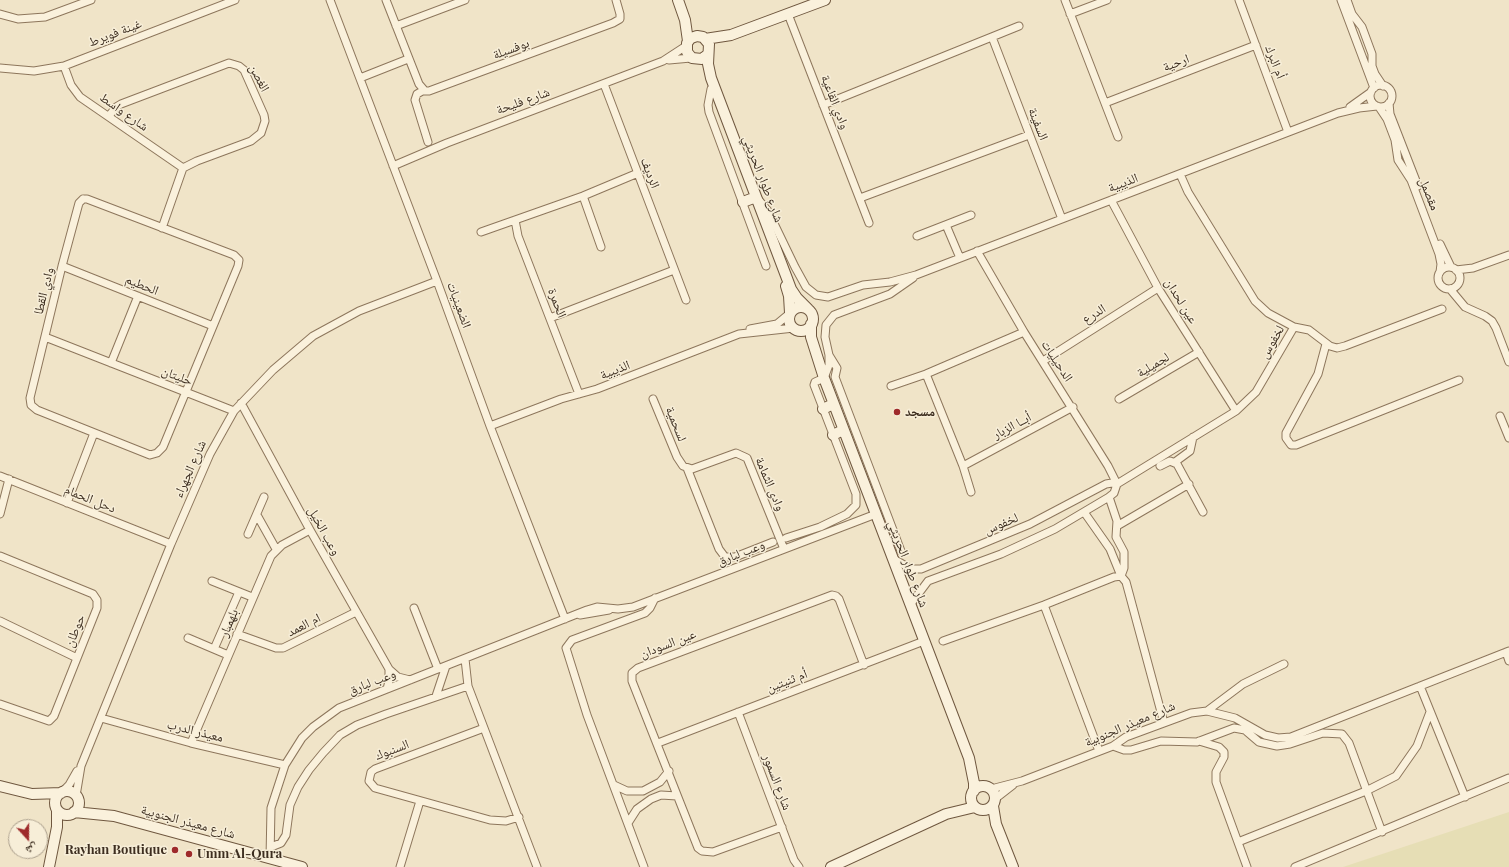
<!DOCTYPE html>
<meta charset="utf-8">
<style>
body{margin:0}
#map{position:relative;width:1509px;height:867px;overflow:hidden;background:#f0e4c8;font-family:"Playfair Display","Noto Naskh Arabic",serif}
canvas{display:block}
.north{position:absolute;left:8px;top:819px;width:40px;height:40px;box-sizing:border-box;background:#f7eed8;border:1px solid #ada18e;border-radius:50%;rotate:159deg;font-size:11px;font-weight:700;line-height:16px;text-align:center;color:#3d2e20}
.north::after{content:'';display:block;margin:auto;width:14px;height:18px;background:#9e2a2b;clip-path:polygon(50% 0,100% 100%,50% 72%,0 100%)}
</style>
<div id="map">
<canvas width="1509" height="867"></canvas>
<div class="north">ش</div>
</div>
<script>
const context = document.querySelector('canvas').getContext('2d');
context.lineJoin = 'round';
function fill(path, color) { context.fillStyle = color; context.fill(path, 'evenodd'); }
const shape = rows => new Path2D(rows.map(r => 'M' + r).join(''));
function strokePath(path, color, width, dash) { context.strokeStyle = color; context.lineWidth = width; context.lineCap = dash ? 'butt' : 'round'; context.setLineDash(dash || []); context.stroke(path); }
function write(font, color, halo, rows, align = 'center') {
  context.font = font + ' "Playfair Display","Noto Naskh Arabic",serif'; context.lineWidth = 3; context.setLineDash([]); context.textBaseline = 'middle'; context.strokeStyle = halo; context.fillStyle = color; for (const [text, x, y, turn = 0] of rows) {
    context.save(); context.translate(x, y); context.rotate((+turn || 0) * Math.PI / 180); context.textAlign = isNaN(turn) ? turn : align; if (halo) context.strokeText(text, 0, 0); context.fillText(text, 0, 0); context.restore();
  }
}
fill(shape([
 [1509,812,1509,867,1343,867]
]), '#e6deb5');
const street = shape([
 [330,0,437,281,490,426,565,619],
 [386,0,419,84,425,91,429,91,613,23,620,19,620,14,616,0],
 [1065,0,1118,137],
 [1239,0,1288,132],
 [1341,0,1374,88],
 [1347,0,1352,14,1362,27,1372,54,1372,66,1375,74,1383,86],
 [0,14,18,19,45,17,91,0],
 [788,14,869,223],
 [1070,14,1107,0],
 [396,26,465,0],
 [992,37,1062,219],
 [669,60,691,58],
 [64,66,71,85,80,97,183,168],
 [0,68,34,71,64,66,235,0],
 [360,78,408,59],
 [604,84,686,300],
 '1370 96a11 11 0 1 1 22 0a11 11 0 1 1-22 0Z',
 [711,89,708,105,709,112,766,266],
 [424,90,417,94,415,100,428,142],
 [1105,103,1256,45],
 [1389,103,1390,114,1418,186],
 [823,105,1019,26],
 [1350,107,1371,92],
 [1379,107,1387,119,1395,140,1398,160,1411,180,1439,254,1441,264,1440,272],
 [109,116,116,107,121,104,229,63,239,66,244,70,264,115,265,121,261,133,251,141,197,161,183,168],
 [393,166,447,143,663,61,686,46],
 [1180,174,1188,192,1255,301,1268,313,1294,327,1309,330,1330,346,1337,348,1345,346,1442,309],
 [583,196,601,247],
 [860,198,1029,135],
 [83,199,87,199,234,255,239,260,238,266,163,447,157,453,150,455,37,410,31,405,30,398,62,266,79,203,83,199],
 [758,199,768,211,795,267,806,287,816,295,828,297,863,285,890,282,916,275,1338,113,1359,108,1377,106],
 [1111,200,1158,288,1236,411],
 [515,220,518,236,579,394],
 [946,225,960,258],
 [162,228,183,168],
 [481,232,583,196,638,173],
 [917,236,971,215],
 [1440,244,1451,267],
 [977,251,1024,332,1108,466,1117,484],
 [62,266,213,326],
 '1438 278a11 11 0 1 1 22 0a11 11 0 1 1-22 0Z',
 [1456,270,1473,268,1509,255],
 [1450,289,1465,307,1485,316,1492,321,1496,328,1509,362],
 [550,318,674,270],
 [750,329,777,324,789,314],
 [45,337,234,411],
 [1326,344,1318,374,1286,433,1286,438,1291,445,1296,445,1459,380],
 [829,355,837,368,835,377,901,551],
 [1043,361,1158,288],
 [111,363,138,296],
 [926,374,963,466,971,492],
 [891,386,926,374,1024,332],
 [653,399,677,457,683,466,692,469,736,453,747,458,784,549],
 [1119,399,1199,352],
 [241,403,310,530,389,669,398,677,410,680],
 [1500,416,1509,438],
 [490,426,561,399,597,389,739,334,794,328],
 [1175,462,1190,451,1193,437],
 [963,466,1073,407],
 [1160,466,1170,461,1177,464,1203,512],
 [687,468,719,549,725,557,735,557,773,542],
 [0,476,171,544],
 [1109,497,1117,521,1116,537,1124,552,1124,568,1121,576],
 [67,503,94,433],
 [1084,512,1110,549,1121,576],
 [0,514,9,479],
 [257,515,276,549],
 [1117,526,1189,484],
 [248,534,264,497],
 [786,538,820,527,847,514,856,505,856,494,814,385,815,382,824,378,829,365,829,355,825,337,826,325,834,315,890,294,913,278],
 [0,556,93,594,97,600,97,608,54,716,49,721,0,704],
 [892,558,911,569,921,569,1030,524,1106,484,1112,483,1117,484],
 [212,581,252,597],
 [910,605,928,581,1001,554,1055,529,1109,497,1114,493,1117,484,1236,411,1256,392,1294,327],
 [1044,605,1099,751],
 [414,608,438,669],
 [580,615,609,610],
 [0,621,77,658],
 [237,634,276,648,283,648,356,612],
 [188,638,228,655],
 [943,641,1044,605,1114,577,1121,576,1126,582,1164,723],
 [214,649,239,592],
 [1506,652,1509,661],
 [465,659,468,686,537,867],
 [1420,686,1465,797],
 [387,689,389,681,389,669],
 [436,696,446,666],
 [1207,711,1235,718,1265,735,1278,738,1291,737,1509,651],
 [738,712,794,860,799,867],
 [101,718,191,743,285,765],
 [484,728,375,769,371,772,369,781,375,788,490,820,506,821,519,817],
 [1199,741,1219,747,1224,752,1224,757,1216,772,1216,782,1247,867],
 [191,743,271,556,282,545,310,530],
 [658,743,924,641],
 [1113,746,1124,750,1131,750,1161,741,1197,742,1234,728,1245,730,1259,742,1277,746,1290,744,1323,733,1342,734,1349,743,1382,832],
 [614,785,627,791,643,791,660,782,669,771],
 [991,789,1022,781,1113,746,1126,737,1191,713,1207,711,1243,684,1284,664],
 [61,793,69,785,77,771],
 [76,796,81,766,171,544,210,454,234,411,273,370,313,336,359,311,437,281],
 [995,799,1013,785],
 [628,823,637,809,651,799,661,795,677,796],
 [782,827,713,852,702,851,698,848,632,681,632,673,638,668,832,595,836,596,839,599,864,665],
 [1238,842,1366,791,1396,776,1417,746,1430,712],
 [271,847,281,843,286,835,290,805,298,787,309,770,323,753,340,735,357,725,386,714,468,686],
 [270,858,271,808,285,765,302,738,313,727,339,708,587,610,597,607,618,609,633,607,876,514],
 [400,867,420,801],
 [644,867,587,715,566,648,572,640,645,613,650,608,655,598],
 [1295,867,1509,778]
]);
const secondary = shape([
 [678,0,685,20,688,41],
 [705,39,731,35,825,0],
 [708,54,702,59,692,58,687,52,687,43,691,38,697,36,703,37,709,44,708,64,711,78,791,289,797,298,808,309],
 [743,202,756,197],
 [786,286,789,296,790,313],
 '789 319a12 12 0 1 1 24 0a12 12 0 1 1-24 0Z',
 [811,324,811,337,824,378,969,758,974,783,974,791],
 [823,409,833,404],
 [833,435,843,430],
 [0,786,32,794,61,793],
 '971 798a12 12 0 1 1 24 0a12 12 0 1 1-24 0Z',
 '55 803a12 12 0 1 1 24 0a12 12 0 1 1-24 0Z',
 [993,806,996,824,1013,867],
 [74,812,114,816,302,867],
 [49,867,57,827,57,810],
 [831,867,946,814,975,807]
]);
strokePath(street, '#8d765c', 9);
strokePath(secondary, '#6f573f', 12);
strokePath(street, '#faf1dc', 7);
strokePath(secondary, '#faf1dc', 10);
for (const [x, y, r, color] of [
 [897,412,4,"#9e2a2b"],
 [175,850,4,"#9e2a2b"],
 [189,854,4,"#9e2a2b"]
]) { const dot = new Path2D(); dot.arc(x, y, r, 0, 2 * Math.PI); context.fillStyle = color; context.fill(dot); strokePath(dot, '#f7eed8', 1.5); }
write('13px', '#3d2e20', '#f7eed8', [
 ["غينة فويرط",115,33,-21],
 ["بوفسيلة",511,49,-20],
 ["أم البرك",1275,62,69],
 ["ارحية",1176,63,-21],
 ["الغصن",259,78,62],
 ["شارع فليحة",523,101,-20],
 ["وادي القاعية",835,102,69],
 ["شارع واسط",124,112,35],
 ["السفينة",1038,124,69],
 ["الرديف",650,173,69],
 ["شارع طوار الحريثي",763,179,69],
 ["الذيبية",1123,183,-21],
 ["مقصمل",1429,194,68],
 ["الحطيم",142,285,22],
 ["وادي القطا",44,291,-76],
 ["عين لحدان",1181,301,58],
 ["الحمرة",557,303,69],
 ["الضعينيات",459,305,70],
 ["الدرع",1094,314,-32],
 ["لخفوس",1272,342,-60],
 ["الدحيليات",1057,361,57],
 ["لجميلية",1153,365,-31],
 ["الذيبية",615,370,-22],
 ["حليتان",177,376,21],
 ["لسحمية",676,424,68],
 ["أبــا الزبار",1012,426,-28],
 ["شارع الجهراء",190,469,-66],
 ["وادى الثمامة",770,484,67],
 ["دحل الحمام",90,499,22],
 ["لخفوس",1001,524,-23],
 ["وعب الخيل",324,531,61],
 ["وعب لبارق",741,553,-21],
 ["شارع طوار الحريثي",908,564,69],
 ["بلهمبار",229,623,-67],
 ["ام العمد",304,625,-27],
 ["حوطان",75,631,-68],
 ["عين السودان",668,644,-21],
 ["أم ثنيتين",787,681,-21],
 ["وعب لبارق",372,682,-21],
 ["شارع معيذر الجنوبية",1130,724,-23],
 ["معيذر الدرب",195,731,14],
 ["السنبوك",392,750,-21],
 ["شارع السمور",777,782,69],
 ["شارع معيذر الجنوبية",188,822,15]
]);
write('bold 13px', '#3d2e20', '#f7eed8', [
 ["مسجد",905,412],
 ["Rayhan Boutique",167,850,"right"],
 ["Umm Al-Qura",197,854]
], 'left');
</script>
